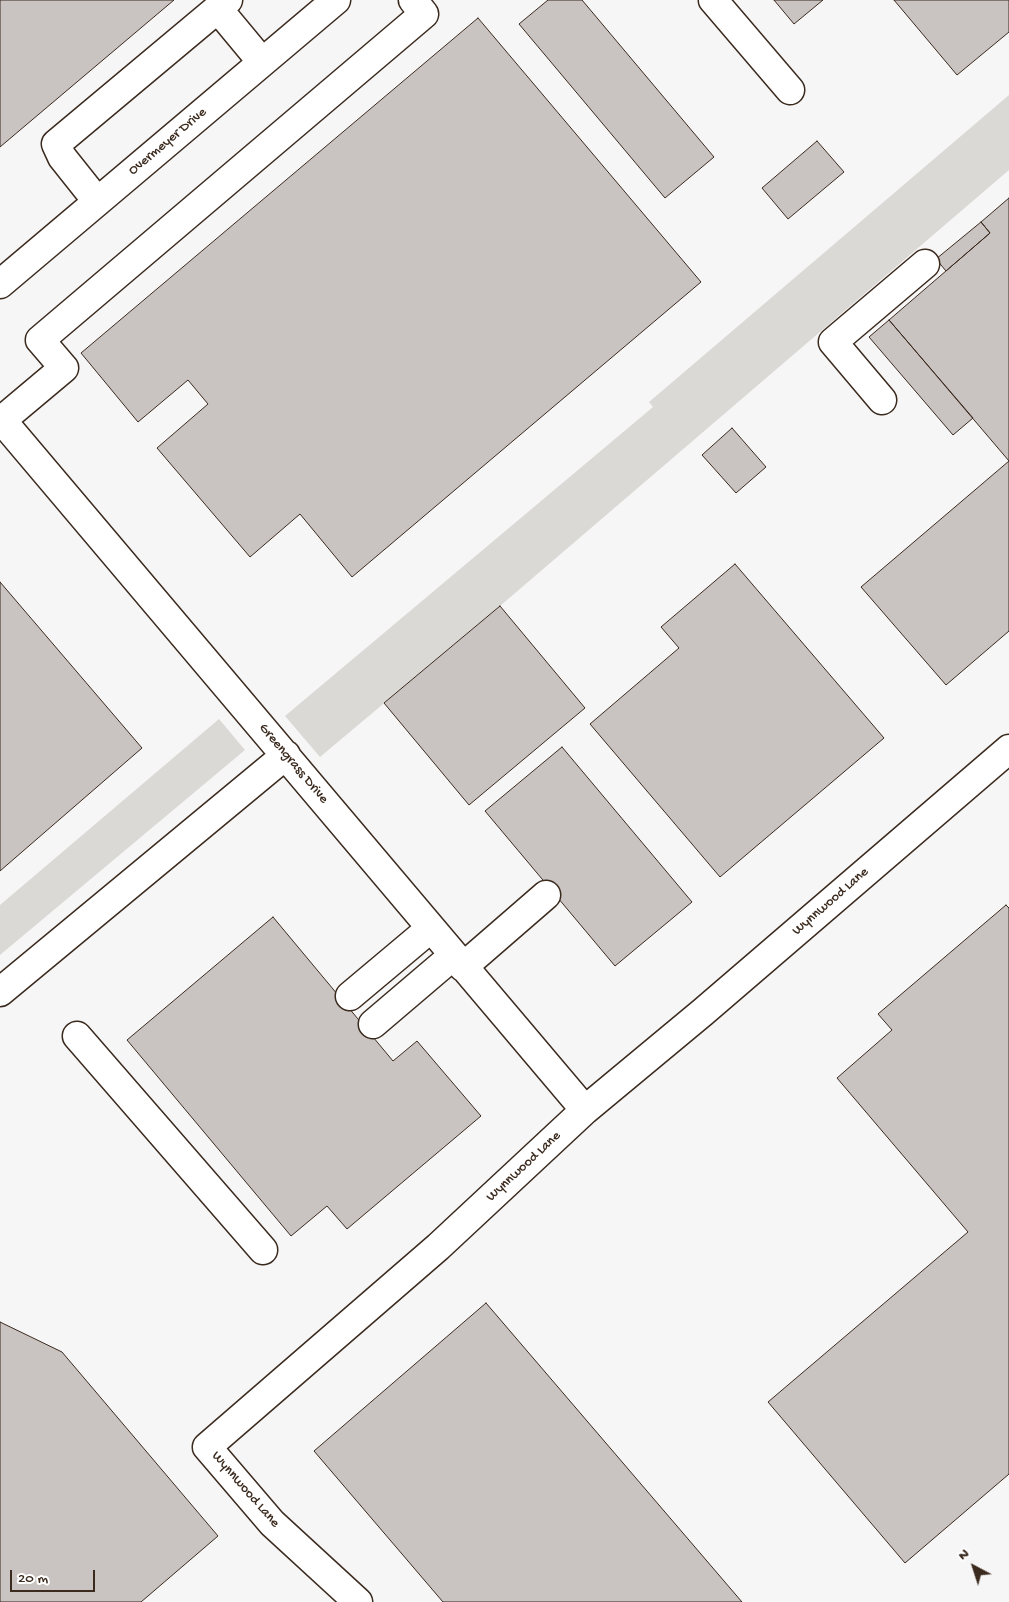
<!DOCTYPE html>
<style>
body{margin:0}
#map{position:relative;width:1009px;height:1602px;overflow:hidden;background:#f7f6f6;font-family:"Gochi Hand",sans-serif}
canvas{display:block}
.north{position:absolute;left:949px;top:1542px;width:50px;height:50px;-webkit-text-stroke:4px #fff;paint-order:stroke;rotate:320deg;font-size:14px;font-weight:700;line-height:20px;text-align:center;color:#3b2a1e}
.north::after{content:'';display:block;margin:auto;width:18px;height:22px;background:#3b2a1e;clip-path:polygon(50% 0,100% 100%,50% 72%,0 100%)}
.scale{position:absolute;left:10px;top:1570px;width:85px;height:22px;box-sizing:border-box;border:2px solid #3b2a1e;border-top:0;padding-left:6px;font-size:15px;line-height:18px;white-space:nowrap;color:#3b2a1e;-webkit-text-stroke:4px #fff;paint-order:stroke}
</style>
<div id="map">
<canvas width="1009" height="1602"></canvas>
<div class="north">N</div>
<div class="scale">20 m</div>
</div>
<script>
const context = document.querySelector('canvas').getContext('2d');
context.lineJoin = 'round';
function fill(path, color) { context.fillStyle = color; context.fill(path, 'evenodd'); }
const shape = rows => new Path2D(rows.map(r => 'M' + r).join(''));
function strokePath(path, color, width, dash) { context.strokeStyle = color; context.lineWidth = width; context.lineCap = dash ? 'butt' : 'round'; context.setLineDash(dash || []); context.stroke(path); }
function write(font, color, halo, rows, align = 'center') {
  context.font = font + ' "Gochi Hand",sans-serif'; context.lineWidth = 5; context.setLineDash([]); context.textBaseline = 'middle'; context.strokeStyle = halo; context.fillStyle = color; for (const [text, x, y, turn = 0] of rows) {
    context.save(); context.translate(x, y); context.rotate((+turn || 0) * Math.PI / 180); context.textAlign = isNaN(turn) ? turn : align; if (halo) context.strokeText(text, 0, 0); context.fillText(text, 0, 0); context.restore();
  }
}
fill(shape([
 [1009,95,1009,170,500,606,320,757,285,716,653,407,649,402],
 [219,719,245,750,0,955,0,905]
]), '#dbd9d6');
const building = shape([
 [0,0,174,0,0,147,0,0],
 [548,0,582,0,714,157,665,198,519,24,548,0],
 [774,0,823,0,794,24,774,0],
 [894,0,1009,0,1009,32,957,75,894,0],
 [478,18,701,282,352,577,300,514,250,557,157,448,208,404,188,380,138,422,81,353,478,18],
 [817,141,844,172,788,219,762,188,817,141],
 [1009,198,1009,631,946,685,861,587,1009,461,889,320,990,233,981,222,1009,198],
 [981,222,990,233,946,271,936,259,981,222],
 [889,320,973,418,953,435,869,337,889,320],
 [732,428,766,467,736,493,702,455,732,428],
 [735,564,884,738,720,877,590,724,679,648,661,627,735,564],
 [0,582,142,748,0,871,0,582],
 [500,606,585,708,469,805,384,703,500,606],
 [562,747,692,902,615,966,485,811,562,747],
 [1006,905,1009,908,1009,1474,905,1563,768,1402,968,1232,837,1078,892,1030,878,1014,1006,905],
 [273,917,393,1061,417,1041,481,1116,347,1229,327,1206,291,1236,127,1040,273,917],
 [486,1303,742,1602,443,1602,314,1451,486,1303],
 [0,1322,62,1352,218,1536,141,1602,0,1602,0,1322]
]);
fill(building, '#c9c3c1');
strokePath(building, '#3b2a1e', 1);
const minor = shape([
 [713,0,790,90],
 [218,9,262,62],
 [97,201,62,157,56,144,228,0],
 [0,284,336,0],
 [882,400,833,342,925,264],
 [0,418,585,1110],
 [2,420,64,368,40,340,424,14,413,0],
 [463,967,546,895],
 [0,992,286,755],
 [350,996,431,928],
 [373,1024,454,955],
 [77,1036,263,1250],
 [358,1602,272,1523,207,1447,438,1247,585,1110,703,1012,1009,749]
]);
strokePath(minor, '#3b2a1e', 31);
strokePath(minor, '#fff', 28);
write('14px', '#3b2a1e', '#fff', [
 ["Overmeyer Drive",168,142,-40],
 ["Greengrass Drive",293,764,50],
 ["Wynnwood Lane",831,902,-41],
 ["Wynnwood Lane",524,1167,-43],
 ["Wynnwood Lane",245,1490,49]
]);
</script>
